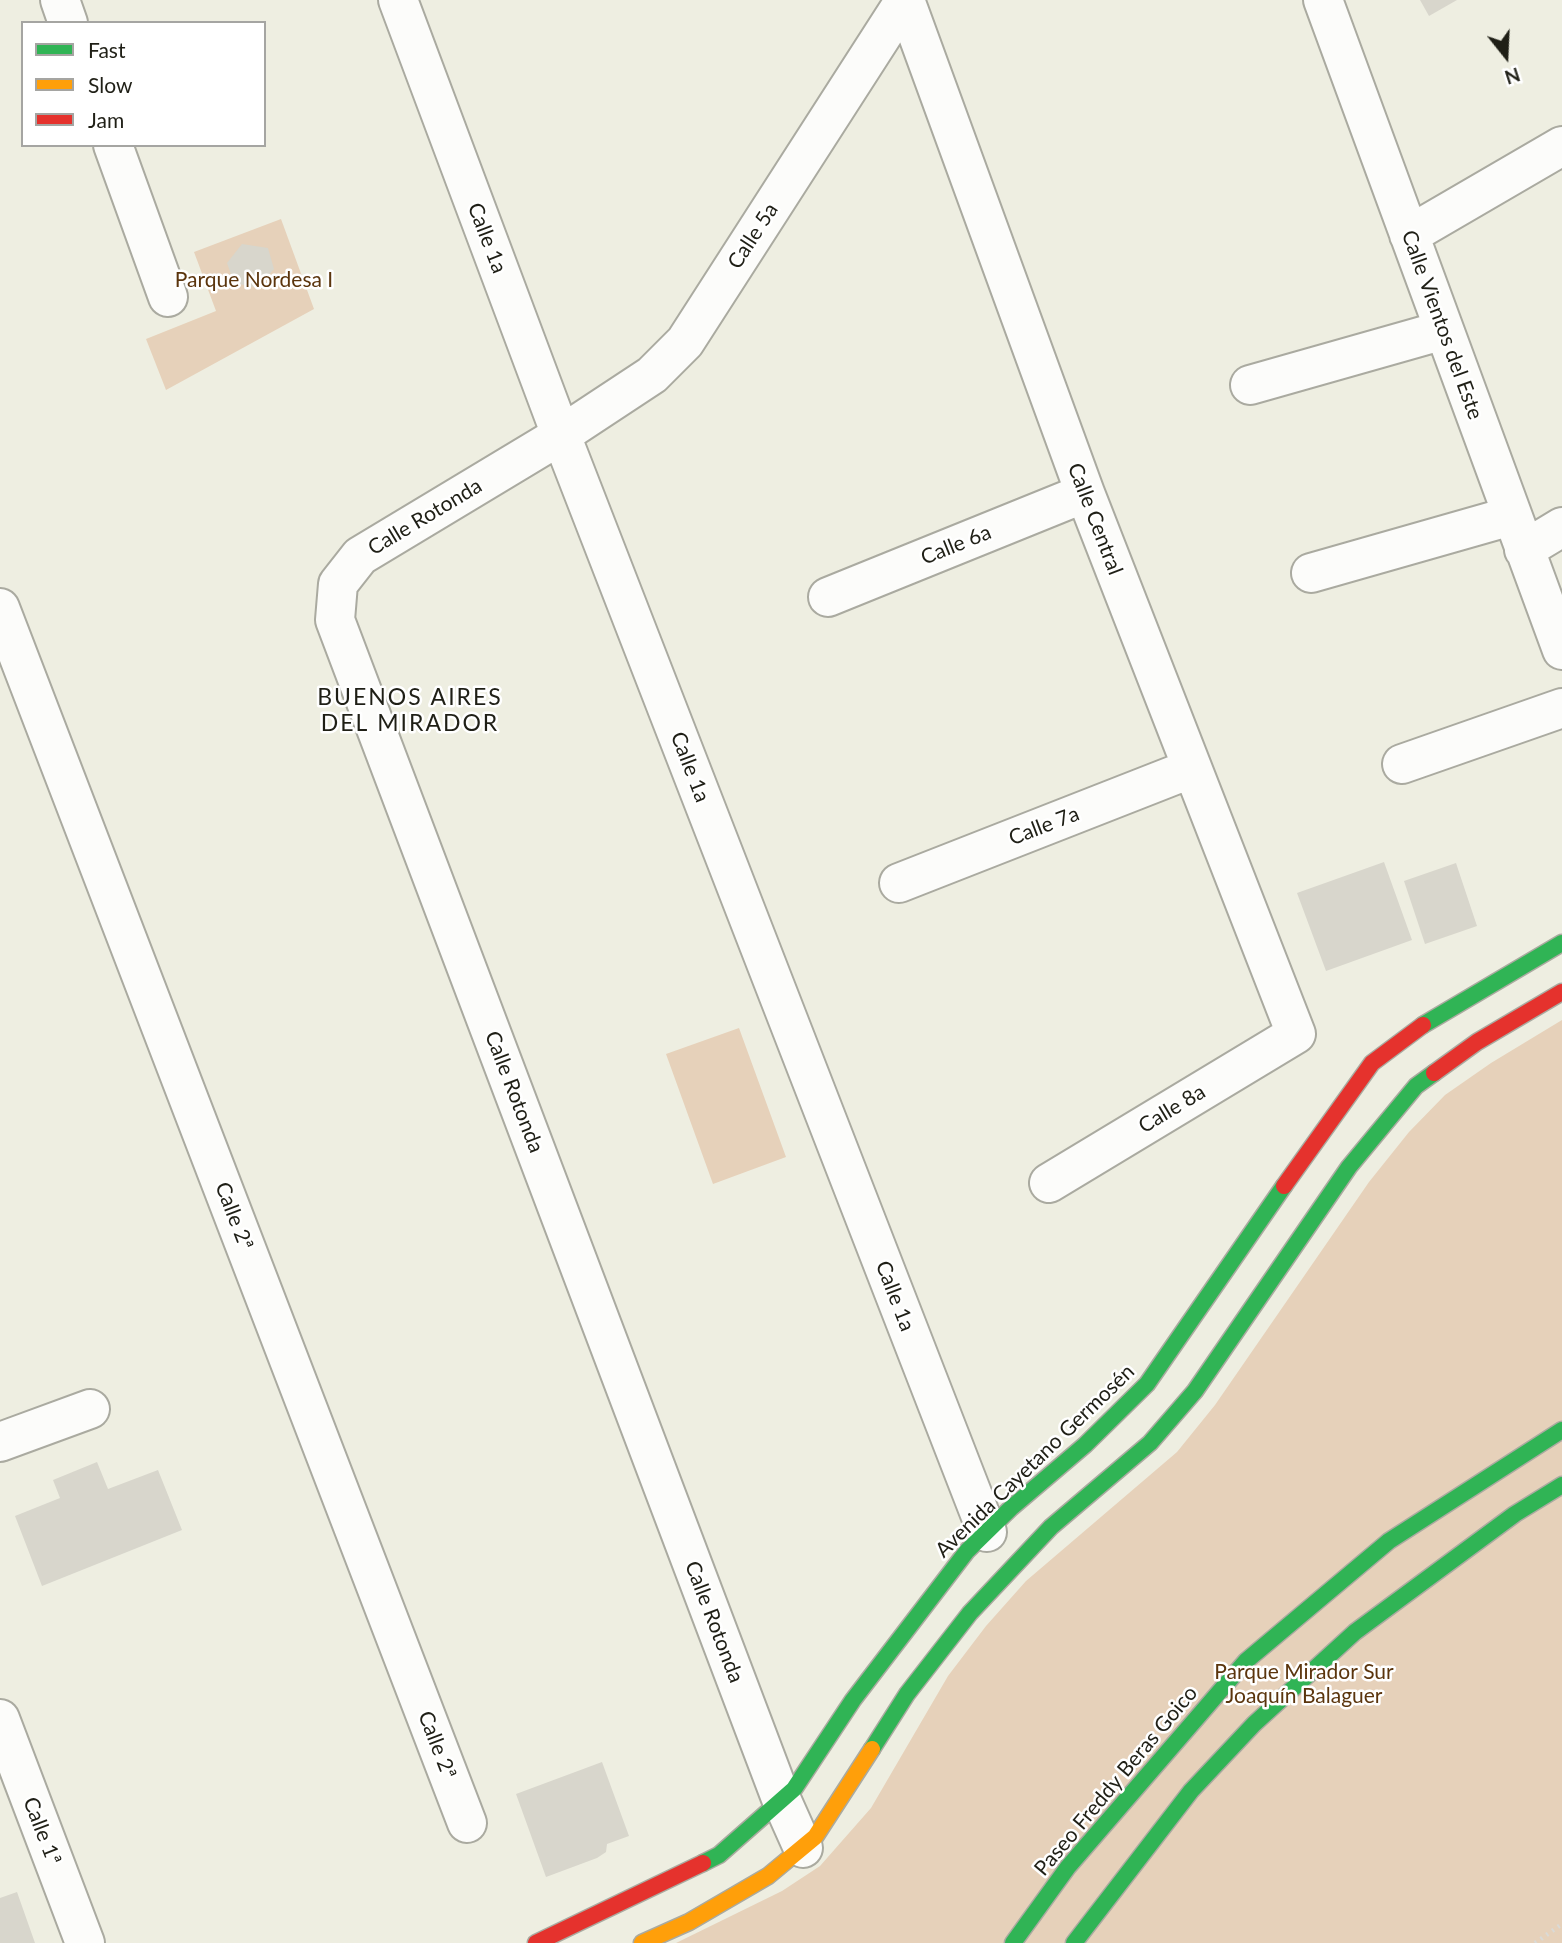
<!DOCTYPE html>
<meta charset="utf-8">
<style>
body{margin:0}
#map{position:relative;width:1562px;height:1943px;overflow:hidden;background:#eeeee1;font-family:Lato,sans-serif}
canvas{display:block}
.legend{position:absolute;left:21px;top:21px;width:245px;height:126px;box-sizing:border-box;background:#fff;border:2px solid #a5a5a2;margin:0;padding:9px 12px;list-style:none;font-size:21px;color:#1f1f16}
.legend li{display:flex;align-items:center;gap:14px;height:35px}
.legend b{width:35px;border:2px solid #a5a5a2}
.north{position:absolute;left:1471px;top:21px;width:70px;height:70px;-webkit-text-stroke:5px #fff;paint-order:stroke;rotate:162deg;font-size:19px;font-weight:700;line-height:28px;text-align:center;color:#1f1f16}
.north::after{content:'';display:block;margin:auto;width:24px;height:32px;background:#1f1f16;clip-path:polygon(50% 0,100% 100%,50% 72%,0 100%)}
</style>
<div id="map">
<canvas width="1562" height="1943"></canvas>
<ul class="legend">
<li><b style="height:9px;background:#30b455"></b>Fast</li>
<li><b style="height:9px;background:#ff9f0a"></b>Slow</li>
<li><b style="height:9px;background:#e5322d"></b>Jam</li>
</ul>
<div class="north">N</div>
</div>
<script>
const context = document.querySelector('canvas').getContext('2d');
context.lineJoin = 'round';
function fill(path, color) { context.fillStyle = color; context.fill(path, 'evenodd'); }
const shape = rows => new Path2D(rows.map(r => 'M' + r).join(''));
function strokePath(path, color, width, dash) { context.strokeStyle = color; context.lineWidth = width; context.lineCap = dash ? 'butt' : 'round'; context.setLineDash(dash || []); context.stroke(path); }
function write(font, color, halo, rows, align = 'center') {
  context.font = font + ' Lato,sans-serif'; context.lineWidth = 5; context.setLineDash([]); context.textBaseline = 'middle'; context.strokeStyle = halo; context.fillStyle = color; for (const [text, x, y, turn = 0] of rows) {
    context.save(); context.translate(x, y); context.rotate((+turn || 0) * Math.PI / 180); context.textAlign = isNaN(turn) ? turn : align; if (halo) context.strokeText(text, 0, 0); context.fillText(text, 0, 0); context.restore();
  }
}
fill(shape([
 [281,219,314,309,166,390,146,339,216,311,194,252],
 [1562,1020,1562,1943,676,1943,782,1891,820,1866,871,1808,948,1676,986,1626,1026,1581,1177,1452,1215,1405,1369,1182,1409,1132,1445,1095,1491,1063],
 [739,1028,786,1157,713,1184,666,1054]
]), '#e6d1ba');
fill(shape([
 [1420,0,1457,0,1429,16],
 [242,244,268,248,274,269,258,288,234,283,227,263],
 [1384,862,1412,940,1326,971,1297,893],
 [1456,863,1477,926,1425,944,1404,881],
 [97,1462,108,1489,158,1470,182,1530,42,1586,15,1516,60,1498,53,1480],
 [602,1762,629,1836,607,1844,606,1852,597,1858,546,1877,516,1794],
 [17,1892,35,1943,0,1943,0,1898]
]), '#d8d6cc');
const street = shape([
 [60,0,68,23],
 [398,0,561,435,987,1532],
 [905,0,1085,493,1296,1034,1049,1183],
 [1323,0,1562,650],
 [113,145,168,297],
 [1409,235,1562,146],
 [1250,385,1444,330],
 [1524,550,1562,527],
 [1311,573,1511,516],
 [828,597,1085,493],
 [0,608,467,1823],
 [1402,764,1562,708],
 [899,883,1190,769],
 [0,1442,90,1409],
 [0,1719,85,1943],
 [803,1848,782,1801,335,620,338,584,360,556,561,435,652,375,685,342,905,0]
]);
const fast = shape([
 [1423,1025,1562,943],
 [872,1749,907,1694,970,1613,1051,1527,1150,1443,1195,1391,1349,1167,1416,1086,1434,1073],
 [703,1863,719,1855,794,1789,853,1700,967,1551,1011,1508,1085,1445,1147,1384,1284,1186],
 [1013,1943,1068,1867,1246,1661,1389,1541,1562,1430],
 [1074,1943,1191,1791,1254,1724,1355,1632,1515,1514,1562,1485]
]);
const slow = shape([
 [642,1943,689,1922,768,1876,815,1837,872,1749]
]);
const jam = shape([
 [1434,1073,1477,1042,1562,992],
 [1284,1186,1372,1063,1423,1025],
 [536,1943,703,1863]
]);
strokePath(street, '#aaaaa0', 42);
strokePath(fast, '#aaaaa0', 19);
strokePath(slow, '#aaaaa0', 19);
strokePath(jam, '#aaaaa0', 19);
strokePath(shape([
 [1535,1943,1562,1924]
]), '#dadad6', 4.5, [2, 5]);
strokePath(street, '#fcfcfa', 38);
strokePath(fast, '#30b455', 16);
strokePath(slow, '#ff9f0a', 16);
strokePath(jam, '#e5322d', 16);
write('21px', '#1f1f16', '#fff', [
 ["Calle 5a",753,236,-57],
 ["Calle 1a",487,238,69],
 ["Calle Vientos del Este",1442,325,70],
 ["Calle Rotonda",425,517,-31],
 ["Calle Central",1095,519,69],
 ["Calle 6a",956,545,-22],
 ["Calle 1a",690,767,69],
 ["Calle 7a",1044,826,-21],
 ["Calle Rotonda",514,1092,69],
 ["Calle 8a",1172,1109,-31],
 ["Calle 2ª",234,1216,69],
 ["Calle 1a",895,1296,69],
 ["Avenida Cayetano Germosén",1035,1461,-44],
 ["Calle Rotonda",714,1622,69],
 ["Calle 2ª",437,1745,69],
 ["Paseo Freddy Beras Goico",1116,1781,-50],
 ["Calle 1ª",42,1831,69]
]);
write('21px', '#5b350d', '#fff', [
 ["Parque Nordesa I",254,280],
 ["Parque Mirador Sur",1304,1672],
 ["Joaquín Balaguer",1304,1696]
]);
context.letterSpacing = '2px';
write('23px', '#1f1f16', '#fff', [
 ["BUENOS AIRES",410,698],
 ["DEL MIRADOR",410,724]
]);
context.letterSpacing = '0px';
</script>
